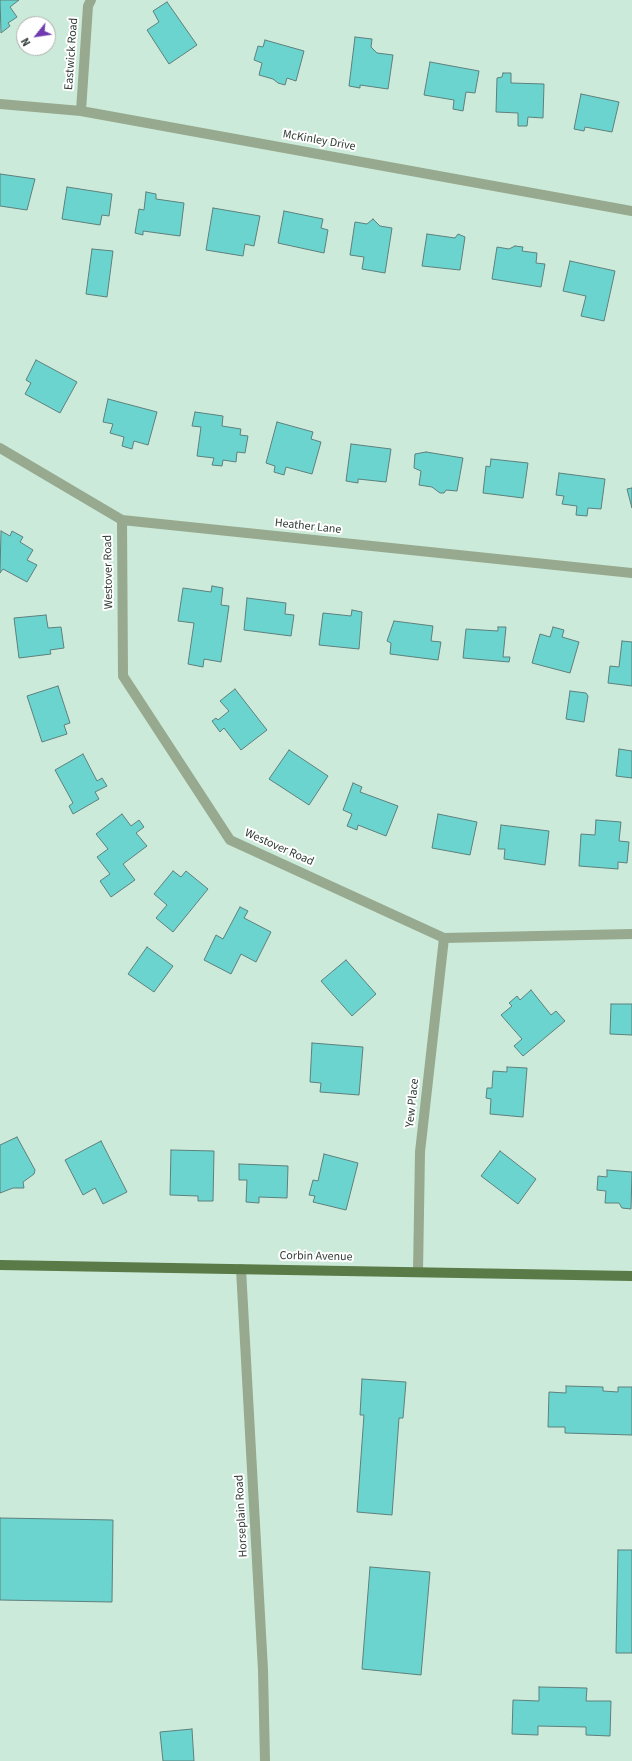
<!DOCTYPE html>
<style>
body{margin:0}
#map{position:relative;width:632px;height:1761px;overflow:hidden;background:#cbead9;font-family:"Source Sans 3",sans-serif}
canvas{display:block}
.north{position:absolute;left:16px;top:16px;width:40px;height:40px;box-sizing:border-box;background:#fff;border:1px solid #adb1af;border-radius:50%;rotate:240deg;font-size:11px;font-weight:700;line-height:16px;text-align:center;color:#313d37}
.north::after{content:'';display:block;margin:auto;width:14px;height:18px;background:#713ab0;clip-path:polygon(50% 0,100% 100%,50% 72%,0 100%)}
</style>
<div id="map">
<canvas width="632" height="1761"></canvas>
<div class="north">N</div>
</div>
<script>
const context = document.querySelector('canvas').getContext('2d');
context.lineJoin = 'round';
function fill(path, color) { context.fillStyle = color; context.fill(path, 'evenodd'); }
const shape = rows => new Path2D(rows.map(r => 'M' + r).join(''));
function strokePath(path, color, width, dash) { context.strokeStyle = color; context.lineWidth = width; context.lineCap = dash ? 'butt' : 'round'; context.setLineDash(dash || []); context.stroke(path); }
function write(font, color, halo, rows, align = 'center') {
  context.font = font + ' "Source Sans 3",sans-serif'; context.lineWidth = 4; context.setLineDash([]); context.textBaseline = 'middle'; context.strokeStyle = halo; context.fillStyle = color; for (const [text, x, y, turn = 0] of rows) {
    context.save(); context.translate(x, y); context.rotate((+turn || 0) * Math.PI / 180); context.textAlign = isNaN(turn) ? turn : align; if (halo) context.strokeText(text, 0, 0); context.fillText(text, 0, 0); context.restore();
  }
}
const building = shape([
 [0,0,19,0,10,7,17,17,8,23,10,26,1,33,0,0],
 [167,2,197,45,169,64,147,30,159,22,153,11,167,2],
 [355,37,372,39,371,47,377,53,393,55,388,89,360,85,360,88,349,86,355,37],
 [265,40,304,51,296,81,287,78,285,85,278,83,273,79,259,75,262,63,254,60,258,46,263,47,265,40],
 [430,62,479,71,475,93,466,92,463,111,453,109,454,100,424,95,430,62],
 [503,73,511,73,511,83,544,84,543,118,528,117,527,126,518,126,518,113,496,112,497,78,502,77,503,73],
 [581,94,619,102,612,132,585,127,584,131,574,129,581,94],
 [0,174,35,179,27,210,0,206,0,174],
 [67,187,112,194,109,216,102,215,100,225,62,219,67,187],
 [146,192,156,194,156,199,184,203,180,236,143,231,143,235,135,233,139,209,144,210,146,192],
 [213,208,260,216,254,246,245,244,243,256,206,250,213,208],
 [284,211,323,219,321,228,328,230,324,253,278,243,284,211],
 [373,219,380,226,392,228,385,273,362,269,364,257,350,255,355,222,367,224,373,219],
 [427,234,455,238,458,234,465,237,460,270,422,266,427,234],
 [515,246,523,247,522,251,537,253,536,263,545,264,541,287,492,279,497,247,509,249,515,246],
 [92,249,113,251,107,297,86,294,92,249],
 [570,261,615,271,604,321,581,316,586,296,563,291,570,261],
 [36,360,77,382,60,413,25,394,31,383,26,380,36,360],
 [108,399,157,412,148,445,134,441,132,449,122,446,124,437,110,433,113,424,103,422,108,399],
 [195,412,223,416,222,426,241,429,240,435,248,436,245,453,237,452,236,462,223,460,222,466,212,465,214,458,197,456,201,427,192,426,195,412],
 [277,422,313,432,311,439,321,442,312,474,286,467,284,475,274,472,275,466,266,463,277,422],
 [351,444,391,449,386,482,358,479,358,483,346,481,351,444],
 [426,452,463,458,457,491,446,490,444,493,440,493,432,487,419,485,421,471,414,468,415,454,426,452],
 [491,459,528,463,523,498,483,493,486,466,490,467,491,459],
 [559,473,605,479,601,509,588,508,587,516,576,515,577,506,562,504,564,496,556,495,559,473],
 [632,488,632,508,627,489,632,488],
 [1,531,10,536,12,531,23,537,20,542,33,550,27,560,37,565,27,582,3,569,0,573,1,531],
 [212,586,223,588,221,605,229,606,221,662,204,659,203,667,188,664,194,623,178,621,183,588,211,592,212,586],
 [247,598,286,603,285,614,294,615,291,636,244,630,247,598],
 [352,610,362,612,359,649,319,645,323,613,351,616,352,610],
 [46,615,48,628,61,627,64,648,50,650,51,654,19,658,14,618,46,615],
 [394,621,433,626,431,641,441,642,438,660,390,654,391,643,387,641,394,621],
 [498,627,506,627,503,657,510,657,509,662,463,658,466,629,498,631,498,627],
 [553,627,564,630,562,637,579,642,570,673,532,663,540,634,550,637,553,627],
 [622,641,632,642,632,686,608,683,610,666,619,667,622,641],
 [58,686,70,723,64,725,67,734,42,742,27,696,58,686],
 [235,689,267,730,241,750,224,728,220,732,212,721,216,718,218,720,229,711,220,701,235,689],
 [570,691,586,693,588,696,584,722,566,719,570,691],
 [619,749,632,751,632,778,616,776,619,749],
 [289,750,328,776,309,805,269,779,289,750],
 [83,754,97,781,102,778,107,786,95,792,99,799,73,814,69,806,73,803,55,770,83,754],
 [353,783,362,787,360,792,398,806,386,836,358,825,357,830,347,826,352,814,343,810,353,783],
 [122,814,131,826,139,820,144,827,136,833,147,846,123,864,135,880,111,897,100,881,110,874,97,857,108,849,96,834,122,814],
 [438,814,477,822,470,855,432,848,438,814],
 [596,820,621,822,619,841,629,842,627,863,618,862,618,869,579,866,581,834,595,835,596,820],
 [501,825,549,831,545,865,504,859,505,849,498,849,501,825],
 [173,871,181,877,186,871,208,889,173,932,156,918,167,905,154,894,173,871],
 [240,907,248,911,244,918,271,932,256,962,241,954,231,974,204,960,216,935,223,939,240,907],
 [147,947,173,966,154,992,128,974,147,947],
 [346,960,376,994,352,1016,321,981,346,960],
 [531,990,551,1015,556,1011,565,1021,523,1056,514,1046,522,1039,501,1015,512,1006,509,1003,517,996,520,1000,531,990],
 [611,1004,632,1004,632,1035,610,1034,611,1004],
 [312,1043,363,1047,359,1095,320,1092,321,1083,310,1082,312,1043],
 [507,1067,527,1068,523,1117,490,1114,491,1099,486,1098,487,1088,492,1088,493,1071,507,1072,507,1067],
 [17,1137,35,1170,34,1174,23,1182,24,1188,13,1188,0,1193,0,1145,17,1137],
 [101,1141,127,1192,103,1204,95,1188,83,1195,65,1160,101,1141],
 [171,1150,214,1151,213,1201,198,1201,198,1196,170,1195,171,1150],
 [500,1151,536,1179,518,1204,481,1176,500,1151],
 [324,1154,358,1163,346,1210,313,1202,315,1196,309,1195,313,1180,318,1181,324,1154],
 [239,1164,288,1166,287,1198,259,1197,259,1203,246,1202,247,1180,239,1180,239,1164],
 [607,1170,632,1172,631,1209,622,1208,619,1203,605,1203,606,1191,597,1190,598,1176,607,1177,607,1170],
 [362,1379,406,1382,403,1418,399,1418,392,1515,357,1512,364,1415,360,1415,362,1379],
 [566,1386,603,1387,603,1391,618,1392,618,1387,632,1387,632,1435,565,1433,565,1427,548,1427,549,1392,566,1393,566,1386],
 [0,1518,113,1520,112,1602,0,1600,0,1518],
 [618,1550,632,1550,632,1653,616,1653,618,1550],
 [370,1567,430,1572,421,1675,362,1669,370,1567],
 [539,1687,587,1688,586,1701,611,1701,610,1736,586,1735,586,1727,538,1726,538,1735,512,1734,513,1700,539,1701,539,1687],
 [192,1729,194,1761,163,1761,160,1732,192,1729]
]);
fill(building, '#6cd4ce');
strokePath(building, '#5d807d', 1);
strokePath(shape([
 [0,104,81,111,632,211],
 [81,111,88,6,91,0],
 [0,448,122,520,632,573],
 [122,520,123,676,230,840,444,938,632,934],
 [241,1269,263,1670,265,1761],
 [418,1272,420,1152,444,938]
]), '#97a98e', 10);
strokePath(shape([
 [0,1265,632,1276]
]), '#5a7a47', 10);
write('12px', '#313d37', '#fff', [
 ["Eastwick Road",72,54,-86],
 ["McKinley Drive",319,141,10],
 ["Heather Lane",308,527,6],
 ["Westover Road",109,572,-91],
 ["Westover Road",279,848,24],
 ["Yew Place",413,1103,-84],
 ["Corbin Avenue",316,1257,1],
 ["Horseplain Road",242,1516,-93]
]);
</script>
